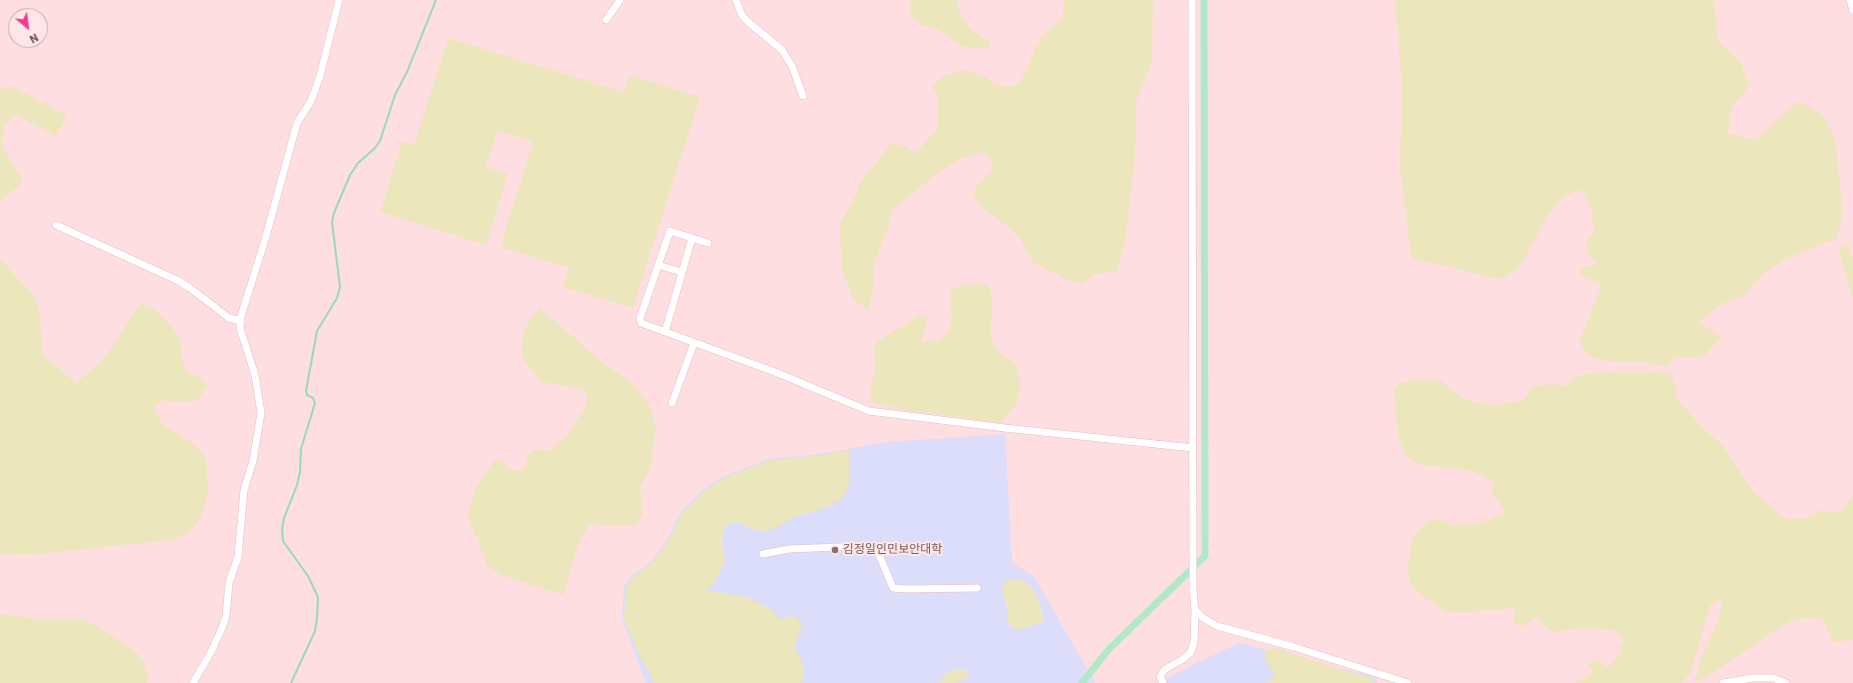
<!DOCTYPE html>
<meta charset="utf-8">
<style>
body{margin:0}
#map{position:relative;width:1853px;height:683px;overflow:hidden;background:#fedee1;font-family:Roboto,sans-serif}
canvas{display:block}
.north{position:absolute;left:8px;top:8px;width:40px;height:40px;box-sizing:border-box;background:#ffe6e9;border:1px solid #c8a5ae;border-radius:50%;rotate:151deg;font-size:11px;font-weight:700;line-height:16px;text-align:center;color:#754456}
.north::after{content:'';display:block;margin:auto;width:14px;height:18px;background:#f33894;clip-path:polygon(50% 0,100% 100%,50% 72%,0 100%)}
</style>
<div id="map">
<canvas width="1853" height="683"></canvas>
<div class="north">N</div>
</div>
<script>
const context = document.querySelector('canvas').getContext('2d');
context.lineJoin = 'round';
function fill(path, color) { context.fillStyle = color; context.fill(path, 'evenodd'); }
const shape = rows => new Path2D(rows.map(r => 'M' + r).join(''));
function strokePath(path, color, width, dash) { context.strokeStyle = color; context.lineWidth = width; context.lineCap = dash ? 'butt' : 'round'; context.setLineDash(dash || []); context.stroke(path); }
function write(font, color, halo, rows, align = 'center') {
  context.font = font + ' Roboto,"Noto Sans KR",sans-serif'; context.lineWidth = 4; context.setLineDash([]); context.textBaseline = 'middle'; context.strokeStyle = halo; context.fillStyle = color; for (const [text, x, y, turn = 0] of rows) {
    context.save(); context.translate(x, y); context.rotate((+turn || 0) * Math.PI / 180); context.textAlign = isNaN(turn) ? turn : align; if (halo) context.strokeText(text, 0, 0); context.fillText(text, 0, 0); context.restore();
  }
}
fill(shape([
 [1005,434,1012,563,1034,576,1095,683,646,683,622,619,624,587,630,577,651,562,668,538,680,513,703,489,722,477,772,458,813,455,887,442],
 [1239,643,1375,677,1378,683,1161,683,1184,669]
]), '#dbddfa');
fill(shape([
 [912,0,958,0,957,5,964,21,974,32,991,42,988,48,973,49,961,46,935,28,923,26,911,17,909,8],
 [1064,0,1153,0,1152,61,1136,102,1135,158,1124,246,1117,271,1093,274,1083,284,1073,282,1035,264,1027,253,1020,238,1012,230,979,205,972,194,980,181,991,172,992,161,982,152,962,158,943,169,891,210,890,223,873,266,874,286,869,309,866,308,853,299,841,267,842,259,839,225,856,194,861,180,873,168,891,143,908,147,916,153,938,127,938,94,932,88,936,82,946,75,965,70,987,78,995,84,1004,87,1019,84,1026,71,1034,50,1041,37,1063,17],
 [1395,0,1714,0,1718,42,1739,60,1750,85,1732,106,1728,134,1756,140,1797,101,1822,114,1835,139,1843,211,1837,238,1786,259,1763,274,1745,295,1719,305,1699,323,1722,337,1703,357,1675,357,1667,367,1645,362,1615,362,1590,357,1579,342,1602,285,1578,274,1579,269,1596,264,1588,252,1586,237,1594,235,1591,208,1581,189,1562,198,1546,217,1532,245,1517,270,1499,279,1411,258,1400,167,1402,86],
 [448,38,624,92,630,75,700,97,633,308,563,287,569,268,500,247,533,142,497,131,486,167,508,174,486,245,380,212,402,141,414,145],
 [11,86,67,115,56,136,15,115,4,125,2,147,22,178,19,186,0,201,0,90],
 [1847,244,1853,258,1853,299,1840,257,1839,247],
 [0,259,34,296,40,314,43,355,76,383,104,359,141,303,156,310,172,327,181,342,181,358,186,370,199,377,208,385,198,400,180,402,163,400,154,407,161,423,192,443,206,458,208,495,200,519,191,531,171,540,28,555,0,554],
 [985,284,990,288,993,303,990,336,998,351,1016,365,1020,375,1020,392,1016,405,1001,423,905,410,872,402,869,396,875,370,874,344,918,316,928,317,921,343,941,339,949,330,952,315,949,291,962,285],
 [540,308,603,363,634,385,649,404,656,429,650,469,640,487,643,514,635,526,600,525,590,523,581,538,572,561,564,595,501,575,487,565,467,514,477,485,495,459,504,462,508,468,524,471,527,455,538,449,549,451,569,434,584,408,588,397,583,389,542,382,523,360,521,346,525,329,533,315],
 [1633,371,1671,373,1675,384,1676,399,1706,431,1722,445,1755,494,1773,508,1785,519,1804,518,1822,510,1834,513,1843,510,1853,495,1853,639,1834,643,1822,619,1810,618,1789,621,1709,675,1695,682,1700,660,1714,630,1720,613,1722,599,1710,605,1691,672,1682,683,1575,683,1593,672,1588,664,1596,659,1607,667,1621,654,1617,648,1624,643,1615,631,1587,628,1554,632,1542,625,1537,617,1522,627,1513,622,1515,608,1467,612,1446,612,1414,590,1408,576,1409,553,1414,534,1428,521,1438,519,1452,525,1479,524,1505,512,1497,499,1491,493,1494,482,1474,472,1455,468,1427,466,1412,461,1406,456,1398,437,1394,389,1401,382,1420,379,1441,381,1467,401,1493,405,1524,400,1532,387,1552,384,1568,386,1573,377,1591,373],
 [849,450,849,484,842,499,823,509,793,517,778,527,765,532,752,529,737,521,724,527,722,543,725,560,713,585,706,591,744,596,774,611,777,618,794,616,803,624,794,646,802,660,804,680,800,683,655,683,641,659,624,619,626,588,632,578,652,563,669,539,681,514,705,490,723,478,772,460,814,456],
 [1007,579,1022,579,1034,590,1040,603,1044,621,1023,629,1012,628,1008,622,1006,602,1001,592],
 [0,614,43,620,83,619,117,638,138,654,145,665,148,678,147,683,0,683],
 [1271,648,1283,649,1304,658,1372,678,1375,683,1266,683,1275,677,1263,654],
 [955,669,962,669,967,671,969,676,956,683,939,683,946,673]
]), '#ece6bc');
strokePath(shape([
 [291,683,315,631,317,618,318,597,308,576,283,541,282,529,284,518,297,485,300,472,301,449,315,403,313,398,307,395,306,391,317,331,337,298,340,287,332,222,334,213,350,175,358,163,375,148,380,141,395,95,407,72,436,0]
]), '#97dbb5', 2);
strokePath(shape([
 [1082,683,1109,649,1205,556,1204,0]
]), '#b1e8c9', 7);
const minor = shape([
 [736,0,742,15,747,21,782,50,792,66,803,96],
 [1192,0,1193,590,1195,610,1203,618,1217,626,1294,647,1408,683],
 [1850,0,1853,10],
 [606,20,620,0],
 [56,225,179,281,190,288,229,318,241,321],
 [708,243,670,231,640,318,641,323,775,372,869,411,1005,428,1193,448],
 [658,265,682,272],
 [665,332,692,238],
 [672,403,694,343],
 [763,554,789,549,866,546,878,552,893,588,907,589,977,588],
 [193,683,211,652,222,628,226,616,229,583,238,557,244,490,253,461,261,413,255,375,240,328,241,316,265,240,297,123,311,101,320,76,339,0],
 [1163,683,1160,677,1164,670,1183,659,1191,652,1194,642,1195,610],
 [1723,683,1752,678,1773,678,1786,683]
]);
strokePath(minor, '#e4bcc6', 8);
strokePath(minor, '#fff', 7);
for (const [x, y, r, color] of [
 [835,550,4,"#8d6e63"]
]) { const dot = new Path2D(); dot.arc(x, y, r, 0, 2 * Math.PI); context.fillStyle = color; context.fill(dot); strokePath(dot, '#ffe6e9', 1.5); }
write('12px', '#785e54', '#ffe6e9', [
 ["김정일인민보안대학",843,550]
], 'left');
</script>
